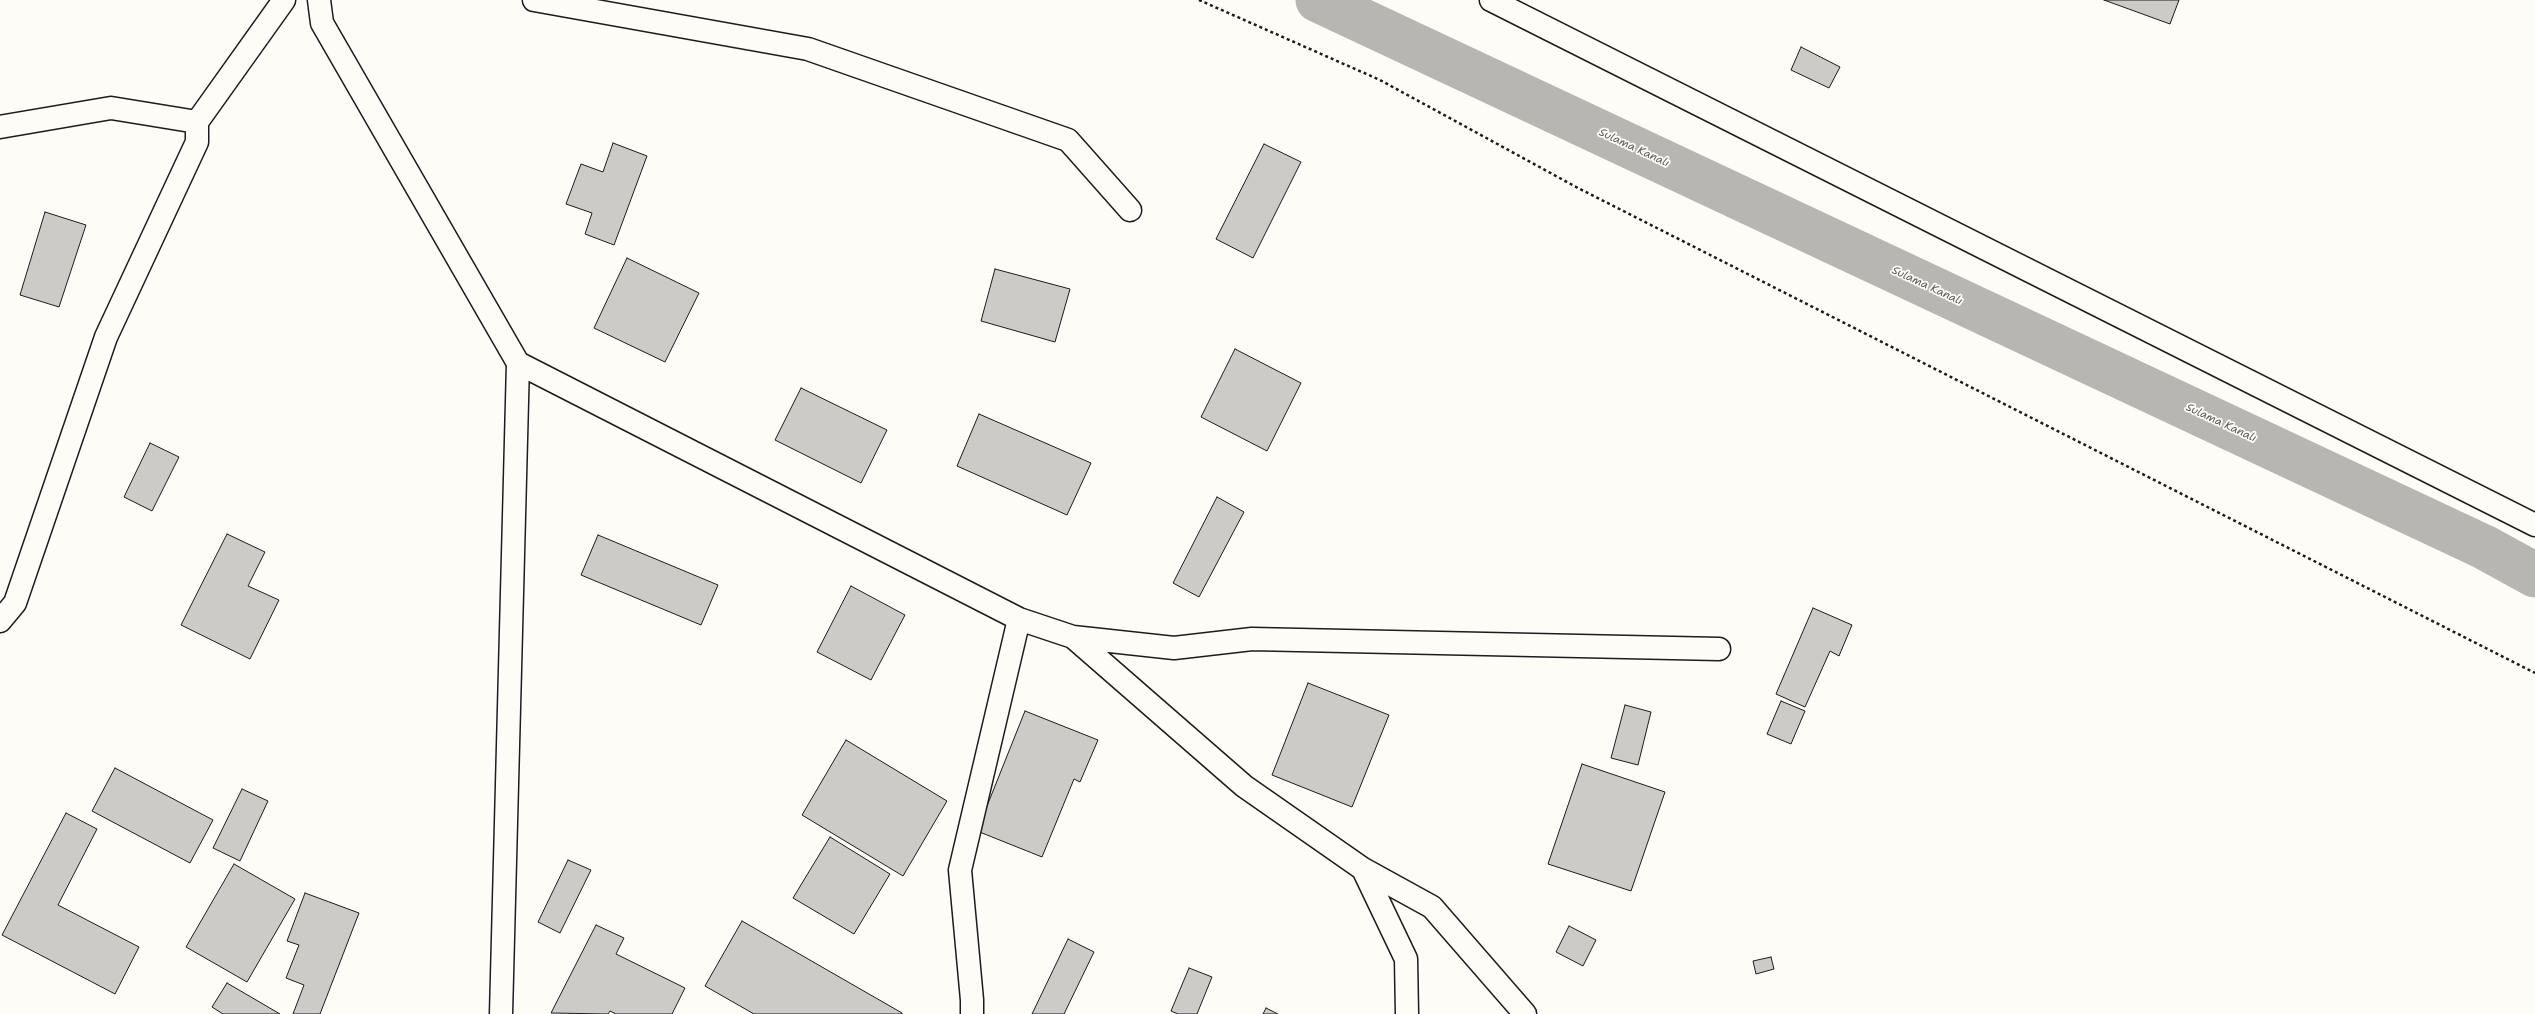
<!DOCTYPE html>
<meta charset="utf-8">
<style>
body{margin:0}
canvas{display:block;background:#fdfcf7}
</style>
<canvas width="2535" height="1014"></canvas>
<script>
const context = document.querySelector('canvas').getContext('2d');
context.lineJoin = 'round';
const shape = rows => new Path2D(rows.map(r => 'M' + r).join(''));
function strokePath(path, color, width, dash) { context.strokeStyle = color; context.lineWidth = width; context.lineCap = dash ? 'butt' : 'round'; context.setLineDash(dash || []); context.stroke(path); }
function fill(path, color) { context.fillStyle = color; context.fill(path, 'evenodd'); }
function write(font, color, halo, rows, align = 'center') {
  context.font = font + ' "Shantell Sans",sans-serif'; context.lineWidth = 3.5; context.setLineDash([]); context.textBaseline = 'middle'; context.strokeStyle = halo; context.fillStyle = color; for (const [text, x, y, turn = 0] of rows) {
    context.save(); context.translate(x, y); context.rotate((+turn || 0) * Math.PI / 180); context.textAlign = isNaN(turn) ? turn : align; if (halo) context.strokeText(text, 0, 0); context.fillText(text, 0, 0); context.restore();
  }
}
strokePath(shape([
 [1318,0,2484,547,2535,575]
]), '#b7b6b2', 45);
const building = shape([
 [2104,0,2179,0,2170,24,2104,0],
 [1801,47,1840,67,1829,88,1791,70,1801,47],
 [613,143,647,156,614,245,585,234,592,213,566,204,581,164,603,172,613,143],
 [1264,144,1301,162,1253,258,1216,239,1264,144],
 [45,212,86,225,59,307,20,295,45,212],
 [627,258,699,293,665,362,594,328,627,258],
 [995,269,1070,289,1055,342,981,321,995,269],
 [1235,349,1301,383,1267,451,1201,417,1235,349],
 [801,388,887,430,861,483,775,440,801,388],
 [979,414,1091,463,1067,515,957,466,979,414],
 [150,443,179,457,152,511,124,497,150,443],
 [1217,497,1244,512,1199,597,1173,583,1217,497],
 [227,534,265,552,248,586,279,600,250,659,181,625,227,534],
 [598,535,718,585,701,625,581,575,598,535],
 [851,586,905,615,871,680,817,652,851,586],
 [1813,608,1852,625,1839,656,1830,651,1805,707,1776,694,1813,608],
 [1308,683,1389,715,1352,807,1272,775,1308,683],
 [1781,701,1805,711,1791,744,1767,734,1781,701],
 [1625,705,1651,712,1638,765,1611,758,1625,705],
 [1025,711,1098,740,1080,782,1074,779,1042,857,977,831,1025,711],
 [846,740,947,801,903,876,802,815,846,740],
 [1582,764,1665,792,1631,891,1548,864,1582,764],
 [115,768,213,820,190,863,92,811,115,768],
 [242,789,268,801,240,861,213,848,242,789],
 [66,813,97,829,58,905,139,947,115,994,2,935,66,813],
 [830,837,890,874,854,934,793,898,830,837],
 [568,860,591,870,560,933,538,922,568,860],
 [234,864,295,899,247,982,186,947,234,864],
 [305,893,359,913,320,1014,293,1014,304,985,286,978,299,945,287,941,305,893],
 [742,921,902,1013,902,1014,754,1014,705,986,742,921],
 [596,925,624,938,616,954,685,988,672,1014,616,1014,610,1011,608,1014,551,1013,596,925],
 [1569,926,1596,940,1583,966,1556,952,1569,926],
 [1068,939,1094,952,1064,1014,1032,1014,1068,939],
 [1771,957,1774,969,1756,974,1753,961,1771,957],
 [1189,968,1212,977,1197,1014,1178,1014,1171,1011,1189,968],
 [227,983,280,1014,223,1014,212,1007,227,983],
 [1266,1008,1278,1014,1263,1014,1266,1008]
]);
fill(building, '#cccbc8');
strokePath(building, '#1c1c1c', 1);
const minor = shape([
 [534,0,808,49,1068,140,1130,210],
 [1491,0,2535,525],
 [0,127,111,108,197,122],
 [0,621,15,603,106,337,197,142,197,122,284,0],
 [1073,637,1244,786,1363,869,1406,959,1407,1014],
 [1363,869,1432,907,1525,1014],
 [501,1014,518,363,1019,619,1073,637,1174,648,1252,639,1719,649],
 [972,1014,972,1000,960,870,1019,619]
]);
const tertiary = shape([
 [319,0,322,23,518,363]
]);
strokePath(minor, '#1c1c1c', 25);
strokePath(tertiary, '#1c1c1c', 25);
strokePath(shape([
 [1199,0,1380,80,1578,188,2535,673]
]), '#1c1c1c', 2.5, [3, 3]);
strokePath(minor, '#fdfcf7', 22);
strokePath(tertiary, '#fdfcf7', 22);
write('italic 11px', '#5a5a58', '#fdfcf7', [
 ["Sulama Kanalı",1634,148,25],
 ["Sulama Kanalı",1927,286,25],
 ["Sulama Kanalı",2221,423,25]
]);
</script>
